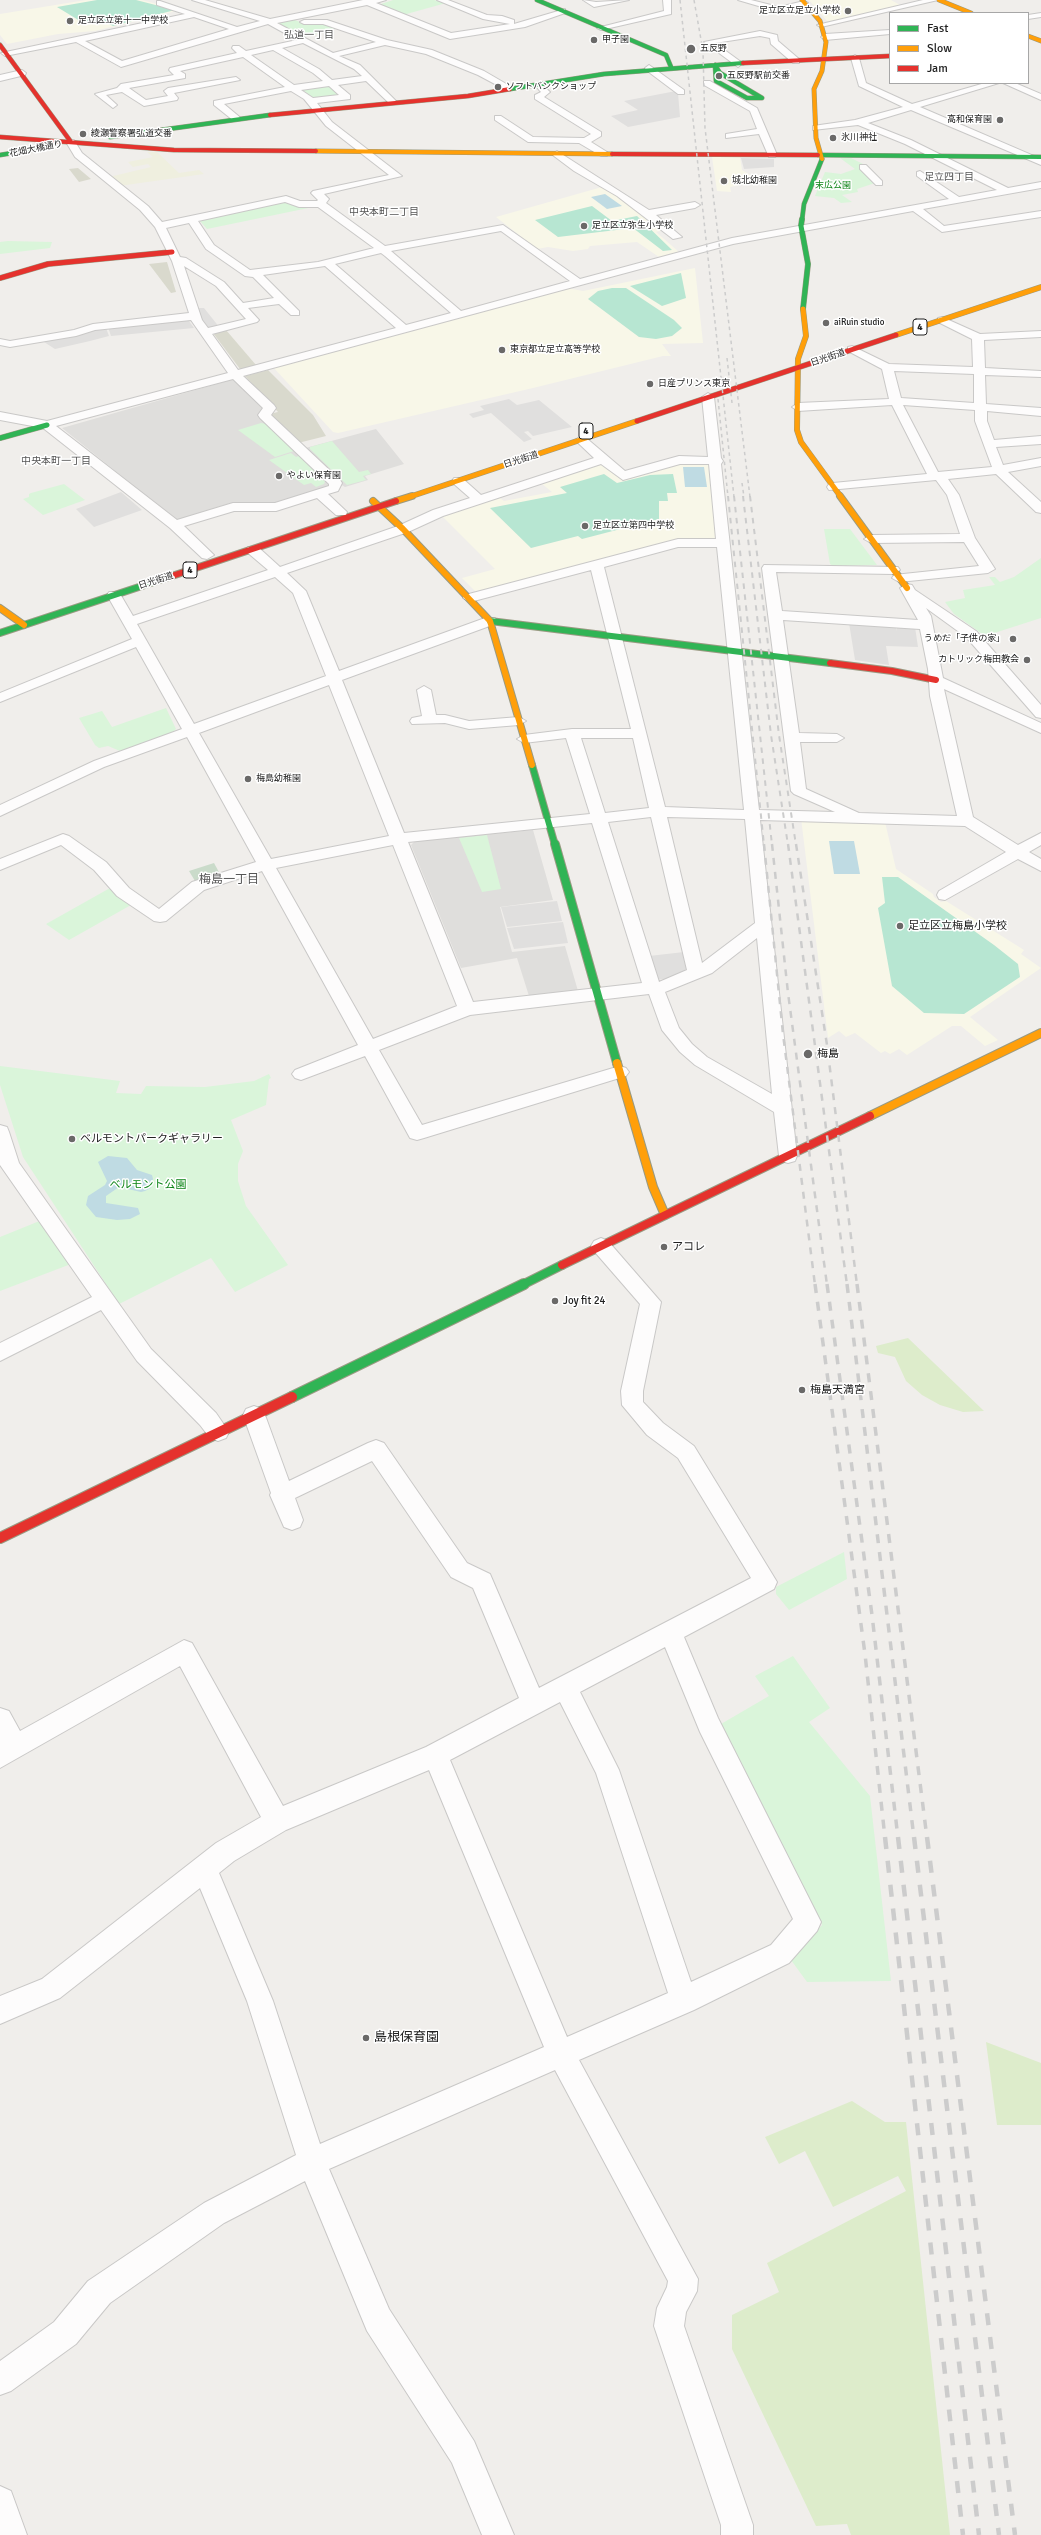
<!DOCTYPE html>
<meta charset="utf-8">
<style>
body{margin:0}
#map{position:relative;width:1041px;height:2535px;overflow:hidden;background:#f0eeeb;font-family:Signika,sans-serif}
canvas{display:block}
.legend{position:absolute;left:889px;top:12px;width:140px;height:72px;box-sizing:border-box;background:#fff;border:1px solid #a7a7a7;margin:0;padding:5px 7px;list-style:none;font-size:12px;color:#222}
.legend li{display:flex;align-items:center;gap:8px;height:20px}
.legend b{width:20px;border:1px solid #a7a7a7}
</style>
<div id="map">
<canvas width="1041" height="2535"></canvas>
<ul class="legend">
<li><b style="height:5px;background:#30b455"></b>Fast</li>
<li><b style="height:5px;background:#ff9f0a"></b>Slow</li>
<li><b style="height:5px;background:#e5322d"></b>Jam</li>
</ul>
</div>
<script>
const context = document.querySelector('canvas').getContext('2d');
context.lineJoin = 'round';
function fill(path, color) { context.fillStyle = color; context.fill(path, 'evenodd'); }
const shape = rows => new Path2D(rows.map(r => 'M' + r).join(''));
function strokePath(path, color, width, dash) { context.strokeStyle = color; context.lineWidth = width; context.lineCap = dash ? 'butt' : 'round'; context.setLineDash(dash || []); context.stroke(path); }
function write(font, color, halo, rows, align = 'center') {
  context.font = font + ' Signika,"Noto Sans JP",sans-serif'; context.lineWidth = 3; context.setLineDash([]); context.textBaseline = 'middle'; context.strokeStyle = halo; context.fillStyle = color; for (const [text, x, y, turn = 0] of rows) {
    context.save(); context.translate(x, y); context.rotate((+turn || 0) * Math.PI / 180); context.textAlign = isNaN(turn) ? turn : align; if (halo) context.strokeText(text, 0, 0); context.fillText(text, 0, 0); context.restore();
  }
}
fill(shape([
 [234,379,264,408,298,450,376,429,404,464,365,476,368,480,345,487,340,484,276,503,231,503,176,520,62,428],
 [533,830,553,900,500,907,512,952,565,946,578,991,529,996,517,958,461,968,411,845,415,841]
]), '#dfdedc');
fill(shape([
 [86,0,142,0,180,10,95,31,58,34,7,44,0,35,0,14],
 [809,0,891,0,900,5,830,22,827,21],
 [712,157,740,157,742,170,760,181,730,187,731,192,717,191],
 [602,187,617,194,665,230,656,232,679,252,659,257,637,242,590,246,588,249,573,251,548,247,537,249,496,217],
 [695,268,703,343,662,344,671,356,663,356,533,388,338,433,333,432,273,367,567,288,583,291],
 [677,463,713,465,719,537,715,540,676,540,477,593,462,578,495,569,441,515,497,496,504,501,552,492,541,483,595,464,602,464,620,479],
 [801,818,885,822,896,869,933,894,934,897,941,902,946,901,1024,950,1021,954,1041,968,970,1017,998,1040,985,1046,961,1026,952,1026,907,1055,899,1049,890,1054,885,1051,881,1053,855,1033,846,1037,839,1031,828,1038]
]), '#f8f7e8');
fill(shape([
 [78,168,91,179,79,182,69,169],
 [167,262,176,292,171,293,149,264],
 [226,330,256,365,240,369,213,333],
 [268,370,313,415,326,436,298,443,269,414,278,412,245,376]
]), '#d9d9cd');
fill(shape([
 [147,152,157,152,179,173,199,170,204,174,119,186,109,177,151,167,148,164,133,167,128,162,153,157]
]), '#efefdf');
fill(shape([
 [908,1338,984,1411,963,1412,940,1405,922,1395,906,1381,895,1357,878,1353,876,1346],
 [986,2042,1041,2063,1041,2125,997,2125],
 [852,2101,885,2122,906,2122,950,2535,851,2535,847,2524,816,2526,732,2349,732,2315,779,2292,767,2263,906,2191,898,2176,833,2207,805,2151,779,2164,765,2137]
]), '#ddeccb');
fill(shape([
 [214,863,220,874,195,881,189,871]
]), '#cadbca');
fill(shape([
 [393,0,434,0,446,3,403,15,378,5],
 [290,18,305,24,321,23,336,28,303,37,274,22],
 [330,85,343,96,315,99,300,88],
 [840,158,851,158,865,165,860,167,875,183,857,189,858,192,842,195,852,202,841,203,834,198,815,196,825,172,841,174,855,169],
 [287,201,296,206,318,206,207,229,199,220],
 [8,241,52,242,50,248,0,254,0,242],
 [261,423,267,424,297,450,275,457,238,430],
 [332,441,359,472,368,470,371,474,363,476,366,480,347,485,310,449,310,447],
 [291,453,296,457,301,455,326,479,324,484,316,487,311,483,304,485,269,460],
 [64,484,85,500,43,515,23,499,29,497,29,494,31,493],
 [824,529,850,529,877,565,833,566,830,564],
 [1041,558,1041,618,985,636,954,614,945,602,965,598,963,590,995,585,989,577,995,577,1000,582,1014,577],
 [166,708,176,729,173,732,120,751,108,746,99,748,95,745,79,718,102,711,112,727],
 [487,835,501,889,482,892,459,838],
 [110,888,131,905,69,940,46,924],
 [0,1066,120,1081,116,1093,141,1094,146,1086,205,1087,254,1081,269,1074,271,1078,269,1079,266,1105,231,1120,243,1151,238,1164,238,1181,246,1206,288,1265,235,1292,211,1258,119,1304,23,1157,0,1085],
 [42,1220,71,1264,0,1291,0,1237],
 [844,1552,847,1579,789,1610,776,1594,776,1587],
 [793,1656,830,1708,809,1722,870,1796,891,1981,807,1982,791,1960,822,1925,721,1724,769,1696,755,1676]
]), '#daf5da');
fill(shape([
 [97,0,136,0,175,10,113,26,107,23,85,24,57,7],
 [592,206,612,221,637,216,672,250,663,251,633,228,558,237,535,220],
 [681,273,686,298,662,306,630,286],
 [612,288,626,288,674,320,682,328,672,336,656,339,639,337,588,299,598,291],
 [604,474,617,483,650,475,673,474,677,493,667,493,668,501,659,501,659,519,582,539,578,536,531,548,490,508,567,493,560,487],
 [882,877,898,877,994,945,1018,964,1020,977,964,1014,924,1013,892,986,878,908,885,903]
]), '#b7e6d2');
fill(shape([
 [676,91,678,93,680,117,628,127,611,116,638,110,624,101],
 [741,158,774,159,774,167,744,169],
 [195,308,204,308,220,328,208,330],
 [182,319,189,321,194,328,111,336,108,327],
 [106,328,109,336,90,341,55,349,44,342,46,339],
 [509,399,517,405,539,400,572,427,533,436,528,431,524,432,532,439,524,442,491,413,473,418,469,414,484,410,480,406],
 [121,492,142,510,94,527,76,509],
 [849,623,896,626,897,631,897,626,915,627,918,647,886,646,889,665,855,660],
 [557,901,562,921,507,927,501,907],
 [563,922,568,943,514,949,507,928],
 [684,952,688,967,684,972,671,978,656,980,649,956]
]), '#e0dfde');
fill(shape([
 [605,194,622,206,607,209,591,197],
 [683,467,704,467,707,487,685,487],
 [829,841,854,841,860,874,834,874],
 [108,1156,127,1158,137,1170,152,1175,153,1179,151,1188,145,1191,141,1192,119,1187,106,1196,106,1203,138,1208,140,1214,130,1219,117,1220,96,1217,86,1205,88,1196,105,1185,107,1181,98,1162]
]), '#bfdbe3');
const street = shape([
 [192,0,205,0,270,19,363,0,386,0,376,3,451,33,510,24,483,19,437,0,448,0,487,15,502,16,514,20,514,24,565,9,565,13,525,27,450,39,367,5,277,23,333,53,376,42,323,24,304,24,300,22,304,20,327,20,387,40,432,50,484,71,515,89,508,91,478,75,426,54,385,45,339,56,360,65,397,102,390,104,366,81,338,85,350,95,350,99,317,103,332,122,402,176,324,194,329,199,326,203,385,246,503,225,580,279,732,238,949,199,917,176,917,172,920,171,959,197,997,190,905,144,858,125,813,130,813,126,855,120,903,107,859,86,851,58,855,55,859,58,866,83,912,104,985,83,999,83,920,107,1041,159,1041,165,911,110,868,123,911,140,1008,188,1041,182,1041,188,923,209,944,226,1041,211,1041,217,942,232,913,211,733,244,243,376,274,405,276,408,271,415,340,480,342,483,338,491,328,494,347,512,346,515,336,515,317,498,276,511,234,511,184,526,214,555,207,559,202,558,170,528,43,428,0,420,0,412,47,421,228,373,191,320,95,330,76,336,10,347,0,345,0,339,10,341,74,330,93,324,189,313,172,261,155,227,140,210,75,157,66,142,68,140,74,140,82,153,148,206,162,222,286,196,300,201,317,201,318,200,311,193,313,191,389,175,326,126,304,99,291,91,224,104,242,119,234,121,214,105,214,101,285,87,243,57,180,71,185,74,185,78,129,88,146,100,168,96,164,91,168,88,236,77,240,80,174,93,178,98,177,100,144,106,122,92,106,95,117,105,113,108,95,94,117,88,121,84,174,75,169,70,170,68,237,53,232,48,233,46,239,46,246,51,297,40,268,24,121,67,76,42,5,56,1,53,185,14,157,5,157,1,160,1,237,27,260,21,192,0],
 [194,17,229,29,122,61,85,41,194,17],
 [303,43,354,69,362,76,332,80,319,69,282,48,303,43],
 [273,50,313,73,323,81,294,85,251,55,273,50],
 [329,86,339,95,313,98,301,90,329,86],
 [285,202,299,207,318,207,374,248,318,262,250,270,214,245,198,221,285,202],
 [189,223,206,249,245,276,253,277,274,298,243,303,224,282,186,258,180,257,166,228,189,223],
 [501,231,570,281,461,311,391,251,501,231],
 [381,253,385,256,451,313,406,325,335,264,381,253],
 [184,266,216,286,246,319,208,328,202,320,184,266],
 [325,266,396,328,238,370,212,334,257,322,259,320,248,308,279,304,291,315,299,315,299,311,263,275,325,266],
 [233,379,263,408,258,415,260,418,329,484,329,486,275,503,233,503,177,520,56,426,233,379],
 [583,0,596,2,629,0,594,7,583,0],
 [663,0,671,0,671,14,601,30,597,28,664,11,663,0],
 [738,0,751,0,779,7,804,1,808,3,779,12,738,0],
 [923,0,938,0,821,27,817,25,923,0],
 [1041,13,1041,17,1028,19,1028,15,1041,13],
 [890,30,890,34,825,40,821,37,825,34,890,30],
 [760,31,777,35,778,41,799,59,799,63,793,63,771,44,770,38,760,36,715,43,741,62,742,64,738,67,704,42,760,31],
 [649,65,684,90,684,94,678,94,646,70,645,68,649,65],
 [22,70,26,73,25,75,0,81,0,75,22,70],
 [704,81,710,81,757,108,777,155,775,157,769,157,759,134,726,138,726,134,757,129,750,111,704,85,704,81],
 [539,82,550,92,544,97,601,132,601,136,591,142,607,152,607,156,601,156,579,143,528,142,495,120,495,116,501,116,533,137,584,138,591,134,535,99,535,95,541,92,535,85,539,82],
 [1003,83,1015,83,1041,94,1041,100,1003,83],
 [557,151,649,210,695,202,700,205,695,208,656,215,682,237,673,239,617,196,574,171,554,156,552,154,557,151],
 [860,165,866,165,882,181,882,185,876,185,860,169,860,165],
 [942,317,980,334,1041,331,1041,337,984,340,985,368,1041,371,1041,377,985,375,986,404,1041,408,1041,416,987,411,987,421,994,440,1041,436,1041,444,996,447,1003,465,1041,458,1041,466,1008,472,1041,502,1041,513,1036,512,996,474,948,479,959,495,975,538,995,569,988,573,899,582,892,578,894,575,979,566,964,542,871,543,864,539,871,535,960,534,947,495,936,480,829,490,827,487,829,484,833,483,927,474,892,405,798,411,792,407,798,403,889,399,882,369,848,351,848,347,852,346,889,364,973,367,972,339,938,322,938,318,942,317],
 [894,371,974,374,974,403,901,398,894,371],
 [903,405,975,410,975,421,992,467,938,472,903,405],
 [708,393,714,397,721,458,723,461,721,464,759,810,835,812,794,794,791,791,762,568,764,565,898,567,900,570,893,574,776,572,782,611,918,620,900,588,907,584,912,585,915,590,976,631,1041,705,1041,718,1036,717,966,637,926,608,931,616,943,678,1041,723,1041,733,944,689,973,817,1018,845,1041,833,1041,845,1029,852,1041,859,1041,871,1018,859,945,900,939,899,937,895,939,891,1006,852,965,826,760,820,797,1156,795,1161,788,1163,781,1161,779,1156,774,1112,695,1065,680,1052,662,1030,649,994,470,1015,379,1050,422,1125,620,1066,626,1068,629,1072,626,1076,424,1138,417,1140,410,1138,365,1056,301,1080,295,1078,292,1074,295,1070,358,1045,262,871,204,890,166,921,160,922,154,921,117,896,94,870,61,845,0,870,0,859,63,834,69,836,106,862,129,888,159,909,192,882,256,862,187,737,104,767,0,816,0,805,94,761,182,729,136,647,0,702,0,693,132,639,107,595,109,592,119,592,133,616,268,570,248,553,246,550,248,547,258,547,280,567,398,526,433,510,470,498,454,484,452,481,454,478,462,478,481,495,594,458,575,440,581,436,585,437,625,471,679,456,708,457,702,397,708,393],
 [601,464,623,480,680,464,709,464,716,539,678,539,465,595,463,598,470,602,591,570,631,729,572,729,524,735,517,739,524,743,566,738,590,814,404,833,342,680,495,624,497,621,495,618,485,618,339,671,306,591,287,573,408,532,443,516,601,464],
 [678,547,717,547,744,810,665,807,604,567,678,547],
 [275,577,293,593,326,676,194,724,137,624,275,577],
 [783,620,920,629,928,669,930,696,957,816,859,813,806,789,800,742,837,742,844,738,837,734,799,733,783,620],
 [329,685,389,836,271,859,199,733,329,685],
 [581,738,633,738,649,808,605,813,581,738],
 [651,817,687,970,659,982,608,822,651,817],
 [667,817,745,819,755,923,702,963,667,817],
 [592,823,642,983,473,1002,408,842,592,823],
 [393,845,457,1006,373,1039,276,868,393,845],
 [757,938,772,1094,707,1057,692,1044,679,1028,665,992,712,973,757,938],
 [424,686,431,690,436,715,445,715,469,721,519,717,526,721,519,725,469,729,445,723,412,724,410,721,412,718,422,716,417,690,424,686],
 [0,1125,7,1127,9,1132,19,1163,151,1349,216,1413,229,1432,226,1438,218,1441,210,1438,200,1425,137,1361,101,1310,0,1361,0,1343,92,1297,0,1165,0,1125],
 [601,1238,608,1241,661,1302,643,1391,643,1402,663,1423,694,1446,777,1582,774,1589,684,1637,718,1718,821,1922,817,1931,789,1963,694,2010,579,2060,698,2279,697,2291,686,2312,684,2326,753,2525,753,2535,721,2535,721,2525,654,2326,657,2308,667,2287,668,2281,555,2070,329,2169,389,2309,474,2441,514,2535,482,2535,452,2463,367,2331,305,2181,224,2223,110,2303,76,2344,11,2391,0,2395,0,2361,54,2322,88,2281,204,2203,296,2155,247,2001,200,1888,60,1998,0,2024,0,1996,42,1979,216,1843,261,1817,180,1666,0,1768,0,1708,9,1711,20,1731,184,1640,192,1643,283,1806,426,1747,519,1698,473,1588,451,1577,372,1461,295,1498,303,1520,300,1527,292,1530,284,1527,270,1495,271,1493,243,1415,246,1409,254,1406,262,1409,265,1415,289,1481,368,1443,376,1440,384,1443,467,1563,490,1574,539,1688,751,1578,678,1458,647,1435,622,1405,621,1391,640,1304,594,1251,591,1246,594,1241,601,1238],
 [665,1647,700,1732,793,1919,771,1945,691,1982,619,1770,580,1692,665,1647],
 [560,1702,596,1773,668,1993,567,2037,450,1760,560,1702],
 [429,1770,544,2047,320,2144,273,2001,219,1873,234,1861,286,1830,429,1770],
 [0,2486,11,2491,27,2535,0,2535,0,2486]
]);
const fastFar4 = shape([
 [537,0,666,55,671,67],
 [715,65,720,73,762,98,747,98,716,81,715,65],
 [510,89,604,74,743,63],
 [110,137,270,115],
 [0,155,42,148],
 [818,155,1041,157],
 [802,220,804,204,822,159]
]);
const fastFar3 = shape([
 [802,219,801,226,808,264,803,309],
 [0,438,47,425]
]);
const fastFar2 = shape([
 [490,621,830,663],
 [0,633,169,577],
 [532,765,555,845]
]);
const fastFar1 = shape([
 [555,844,617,1063],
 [522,1285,562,1265]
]);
const fast = shape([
 [292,1397,524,1284]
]);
const slowFar3 = shape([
 [802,0,820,21,826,42,822,71,814,89,816,138,822,159],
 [939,0,971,13],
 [1028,36,1041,41],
 [316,151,612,154]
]);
const slowFar2 = shape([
 [803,309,806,336,798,359,797,430,801,442,841,497],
 [896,335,1041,287],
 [409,497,637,421]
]);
const slowFar1 = shape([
 [840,496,907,588],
 [373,501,403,529,490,621,532,765],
 [396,501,412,496],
 [0,608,24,625]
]);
const slow = shape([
 [617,1063,653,1187,665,1215],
 [870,1116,1041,1033]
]);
const jamFar4 = shape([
 [0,45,71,142],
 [743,63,890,56],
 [270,115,468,96,510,89],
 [0,137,174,150,316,151],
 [612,154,818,155]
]);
const jamFar3 = shape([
 [0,278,48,264,172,252],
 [637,421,896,335]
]);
const jamFar2 = shape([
 [169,577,396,501],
 [830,663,892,671,936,680]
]);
const jamFar1 = shape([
 [562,1265,870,1116]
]);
const jam = shape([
 [0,1538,292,1397]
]);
strokePath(street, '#c9c8c7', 2);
strokePath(fastFar4, '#999a82', 5);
strokePath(fastFar3, '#999a82', 6);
strokePath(fastFar2, '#999a82', 8);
strokePath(fastFar1, '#999a82', 10);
strokePath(fast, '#999a82', 12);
strokePath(slowFar3, '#999a82', 5);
strokePath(slowFar2, '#999a82', 6);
strokePath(slowFar1, '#999a82', 8);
strokePath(slow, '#999a82', 10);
strokePath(jamFar4, '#999a82', 5);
strokePath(jamFar3, '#999a82', 6);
strokePath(jamFar2, '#999a82', 8);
strokePath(jamFar1, '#999a82', 10);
strokePath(jam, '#999a82', 12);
fill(street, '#fdfcfc');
strokePath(fastFar4, '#30b455', 4);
strokePath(fastFar3, '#30b455', 5);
strokePath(fastFar2, '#30b455', 6);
strokePath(fastFar1, '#30b455', 8);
strokePath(fast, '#30b455', 10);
strokePath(slowFar3, '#ff9f0a', 4);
strokePath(slowFar2, '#ff9f0a', 5);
strokePath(slowFar1, '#ff9f0a', 6);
strokePath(slow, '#ff9f0a', 8);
strokePath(jamFar4, '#e5322d', 4);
strokePath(jamFar3, '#e5322d', 5);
strokePath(jamFar2, '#e5322d', 6);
strokePath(jamFar1, '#e5322d', 8);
strokePath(jam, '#e5322d', 10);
strokePath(shape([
 [680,0,734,497],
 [694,0,703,51,705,128,750,497],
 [727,358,732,403],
 [718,399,728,497],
 [742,483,744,497]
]), '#ccc', 1.5, [3.5, 3.5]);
strokePath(shape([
 [728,496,764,845],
 [734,496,772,845],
 [743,496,771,735,788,845],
 [750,496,779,735,796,845]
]), '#ccc', 2, [5.5, 5.5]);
strokePath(shape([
 [764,844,783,1034,815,1285],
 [772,844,788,993,827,1285],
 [788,844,847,1285],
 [796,844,827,1045,857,1285]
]), '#ccc', 2.5, [7, 7]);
strokePath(shape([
 [815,1284,865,1654,885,1838],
 [827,1284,872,1615,898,1838],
 [847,1284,914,1838],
 [857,1284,927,1838]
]), '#ccc', 3.5, [9, 9]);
strokePath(shape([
 [885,1837,963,2535],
 [898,1837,979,2535],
 [914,1837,999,2535],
 [927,1837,1015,2535]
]), '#ccc', 4.5, [12, 12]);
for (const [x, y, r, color] of [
 [848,11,4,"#6a6968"],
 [70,21,4,"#6a6968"],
 [594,40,4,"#6a6968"],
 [691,49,5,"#6a6968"],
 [719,76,4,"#6a6968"],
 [498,87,4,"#6a6968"],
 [1000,120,4,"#6a6968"],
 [83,134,4,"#6a6968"],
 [833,138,4,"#6a6968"],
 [724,181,4,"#6a6968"],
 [584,226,4,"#6a6968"],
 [826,323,4,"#6a6968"],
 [502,350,4,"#6a6968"],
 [650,384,4,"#6a6968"],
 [279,476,4,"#6a6968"],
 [585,526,4,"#6a6968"],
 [1013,639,4,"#6a6968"],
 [1027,660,4,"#6a6968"],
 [248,779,4,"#6a6968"],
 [900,926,4,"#6a6968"],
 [808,1054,5,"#6a6968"],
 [72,1139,4,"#6a6968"],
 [664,1247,4,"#6a6968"],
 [555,1301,4,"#6a6968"],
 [802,1390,4,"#6a6968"],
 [366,2038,4,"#6a6968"]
]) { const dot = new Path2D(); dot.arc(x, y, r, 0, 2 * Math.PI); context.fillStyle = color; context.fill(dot); strokePath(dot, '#fff', 1.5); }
write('9px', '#222', '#fff', [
 ["足立区立足立小学校",840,11,"right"],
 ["足立区立第十一中学校",78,21],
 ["甲子園",602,40],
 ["五反野",700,49],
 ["五反野駅前交番",727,76],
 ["ソフトバンクショップ",506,87],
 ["高和保育園",992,120,"right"],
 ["綾瀬警察署弘道交番",91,134],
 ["氷川神社",841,138],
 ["城北幼稚園",732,181],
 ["足立区立弥生小学校",592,226],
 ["aiRuin studio",834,323],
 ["東京都立足立高等学校",510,350],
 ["日産プリンス東京",658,384],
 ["やよい保育園",287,476],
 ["足立区立第四中学校",593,526],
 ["うめだ「子供の家」",1005,639,"right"],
 ["カトリック梅田教会",1019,660,"right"],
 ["梅島幼稚園",256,779]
], 'left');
write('9px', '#222', '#fff', [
 ["花畑大橋通り",36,149,-11],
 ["日光街道",828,358,-19],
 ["日光街道",521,460,-18],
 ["日光街道",156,581,-18]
]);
write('9px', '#0c8416', '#fff', [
 ["末広公園",833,186]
]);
write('10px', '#555', '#fff', [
 ["弘道一丁目",309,35],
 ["足立四丁目",949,177],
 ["中央本町二丁目",384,212],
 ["中央本町一丁目",56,461]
]);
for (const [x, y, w] of [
 [920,327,14],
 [586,431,14],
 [190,570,14]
]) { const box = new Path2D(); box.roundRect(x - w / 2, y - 8, w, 16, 3); context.fillStyle = '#fff'; context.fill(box); strokePath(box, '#222', 1); }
write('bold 10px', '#222', null, [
 ["4",920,327],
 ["4",586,431],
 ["4",190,570]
]);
write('11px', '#222', '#fff', [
 ["足立区立梅島小学校",908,926],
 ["梅島",817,1054],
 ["ベルモントパークギャラリー",80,1139],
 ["アコレ",672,1247],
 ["Joy fit 24",563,1301],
 ["梅島天満宮",810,1390]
], 'left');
write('11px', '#0c8416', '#fff', [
 ["ベルモント公園",148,1185]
]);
write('12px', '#555', '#fff', [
 ["梅島一丁目",229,880]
]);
write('13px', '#222', '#fff', [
 ["島根保育園",374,2038]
], 'left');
</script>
